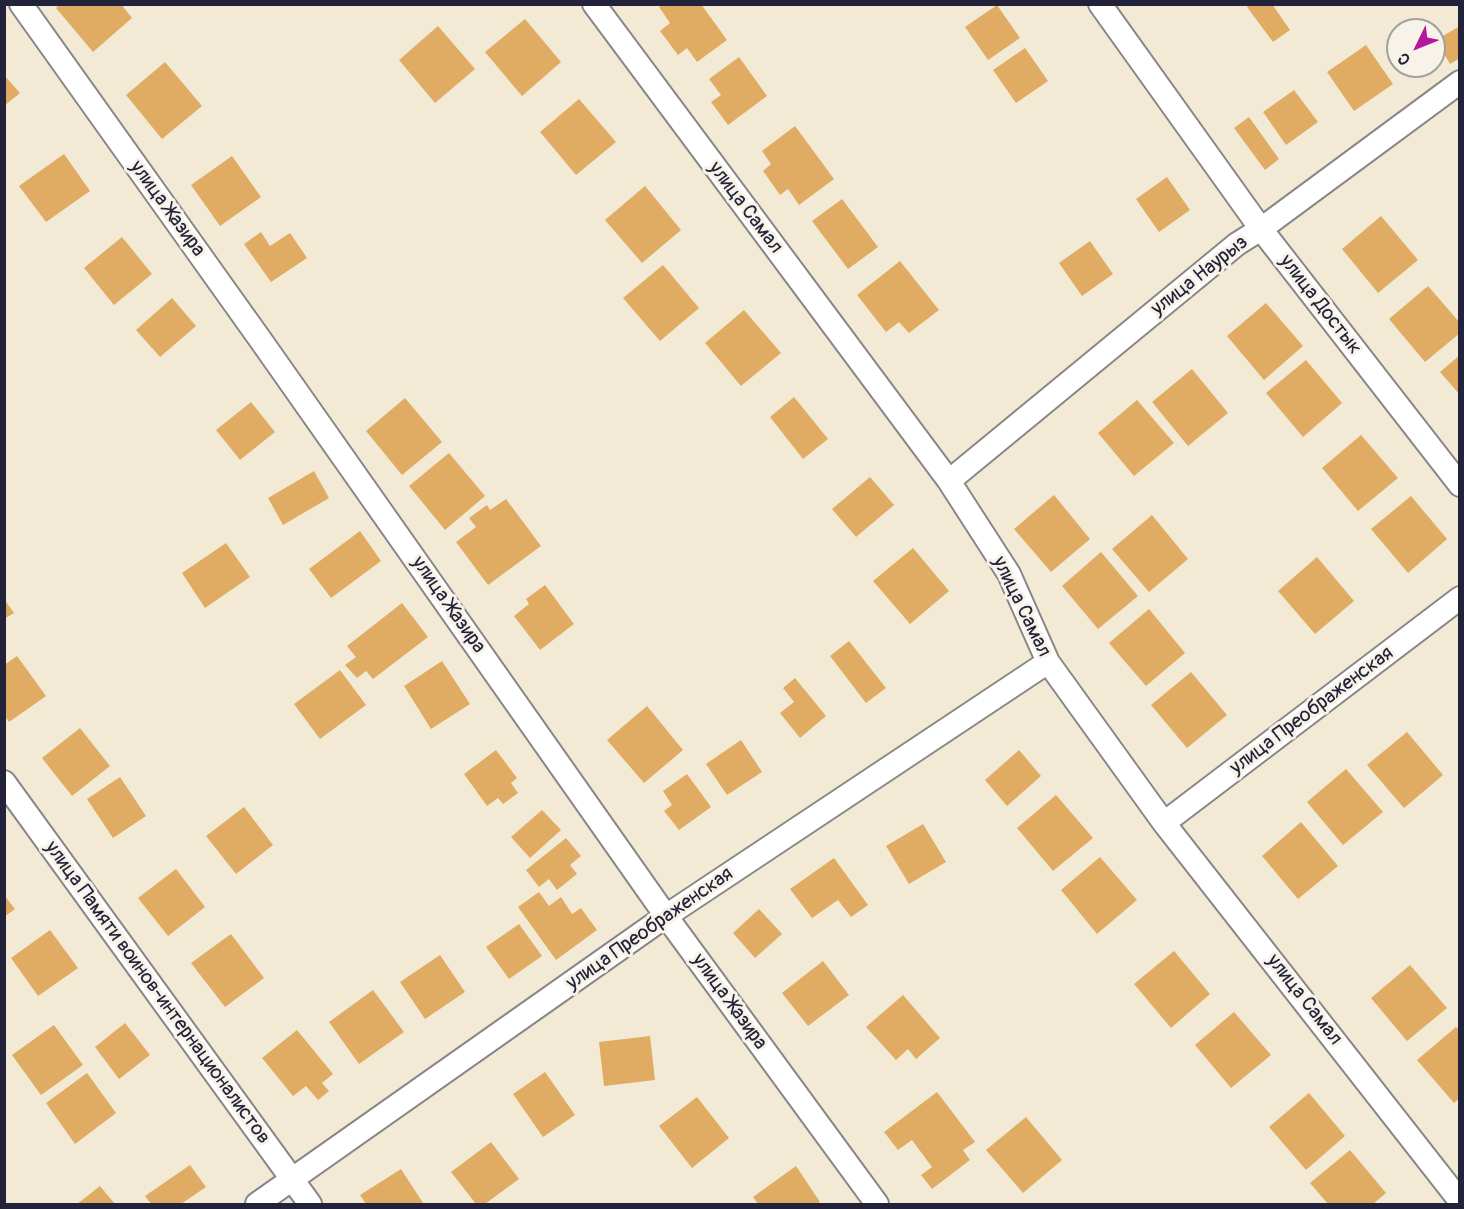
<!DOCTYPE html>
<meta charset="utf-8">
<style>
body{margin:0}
#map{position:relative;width:1464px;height:1209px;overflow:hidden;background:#f2ead4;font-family:Pangolin,sans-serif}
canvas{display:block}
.frame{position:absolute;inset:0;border:6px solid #22223b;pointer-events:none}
.north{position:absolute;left:1386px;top:18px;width:60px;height:60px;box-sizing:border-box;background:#f7f3e8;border:2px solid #a29fa3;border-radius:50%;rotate:227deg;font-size:16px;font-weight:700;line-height:24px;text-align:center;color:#22223b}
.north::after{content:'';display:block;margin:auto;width:21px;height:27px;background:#b5179e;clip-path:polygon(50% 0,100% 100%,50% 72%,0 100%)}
</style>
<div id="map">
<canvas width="1464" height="1209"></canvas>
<div class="frame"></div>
<div class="north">С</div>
</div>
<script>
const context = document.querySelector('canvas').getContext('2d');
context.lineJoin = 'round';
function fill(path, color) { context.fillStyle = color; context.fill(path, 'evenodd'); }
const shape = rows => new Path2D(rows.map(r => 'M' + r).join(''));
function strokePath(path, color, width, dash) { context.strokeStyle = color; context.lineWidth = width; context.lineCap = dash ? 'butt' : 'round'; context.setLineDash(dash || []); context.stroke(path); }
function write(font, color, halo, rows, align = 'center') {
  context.font = font + ' Pangolin,sans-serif'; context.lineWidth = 6; context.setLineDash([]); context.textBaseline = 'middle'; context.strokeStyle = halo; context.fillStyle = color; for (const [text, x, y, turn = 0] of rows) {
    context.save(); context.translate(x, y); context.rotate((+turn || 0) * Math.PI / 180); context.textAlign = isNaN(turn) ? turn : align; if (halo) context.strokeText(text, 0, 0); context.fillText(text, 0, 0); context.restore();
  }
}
fill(shape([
 [60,4,121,4,132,18,93,52,56,8],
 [662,4,701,4,727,40,697,62,687,48,678,55,660,31,670,23,659,7],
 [1250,4,1272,4,1290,30,1273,42,1247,7],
 [997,5,1020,38,988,60,965,27],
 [525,19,561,62,522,96,485,52],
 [438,26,475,69,435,103,399,60],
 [1460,26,1460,58,1450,64,1436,40],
 [1366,45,1393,84,1354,111,1327,72],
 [1025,48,1048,81,1016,103,993,70],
 [739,57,767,96,728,125,711,102,721,95,709,79],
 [165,62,202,106,162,139,126,95],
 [4,75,20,93,4,106],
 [1294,90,1318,122,1286,145,1263,112],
 [579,99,616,142,576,175,540,132],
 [1249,117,1279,159,1265,170,1234,128],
 [795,126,834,179,799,205,788,189,780,195,763,171,771,164,762,151],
 [64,154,90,191,46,222,19,186],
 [232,156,261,197,220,226,191,185],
 [1167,177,1190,210,1159,232,1136,199],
 [645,186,681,230,642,263,605,220],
 [842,199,878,247,848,269,812,221],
 [1381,216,1418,260,1378,293,1342,249],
 [261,232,270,246,290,233,307,258,271,282,244,244],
 [122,237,152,274,114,305,84,268],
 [1090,241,1113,274,1082,296,1059,263],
 [900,261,939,310,909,333,899,322,886,332,857,295],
 [663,265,699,308,660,341,623,298],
 [1428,286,1460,323,1460,333,1425,362,1389,319],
 [172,298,196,326,160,357,136,330],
 [1266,303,1303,346,1264,380,1227,336],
 [744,310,781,353,741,386,705,343],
 [1460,355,1460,395,1440,372],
 [1306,360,1342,403,1303,437,1266,393],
 [1192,369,1228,413,1188,446,1152,402],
 [794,397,828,439,803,459,770,417],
 [405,398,442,442,402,475,366,431],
 [1137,400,1174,443,1134,476,1098,433],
 [251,402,275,432,240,460,216,430],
 [1361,435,1398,478,1358,511,1322,468],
 [449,453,485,496,445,530,409,486],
 [314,471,329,498,283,525,268,498],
 [870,477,894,505,856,537,832,509],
 [1054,495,1090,539,1051,572,1014,529],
 [1411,496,1447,539,1408,573,1371,529],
 [506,499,541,546,488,585,456,542,476,527,469,518,487,505,490,510],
 [1152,515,1188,559,1149,592,1112,549],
 [360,531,381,561,331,598,309,569],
 [226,543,250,577,205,608,182,573],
 [913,548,949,591,910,624,873,581],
 [1101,552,1138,596,1098,629,1062,586],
 [1317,557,1354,601,1315,634,1278,591],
 [545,585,574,624,540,650,514,616,529,604,526,599],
 [4,599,14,613,4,619],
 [402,603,428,637,373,679,366,671,357,678,345,665,356,657,347,646],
 [1149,609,1185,653,1146,686,1109,643],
 [849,641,886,688,866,703,830,656],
 [17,656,46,696,9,722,4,715,4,665],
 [442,661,470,704,431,729,404,686],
 [340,670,366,705,320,739,294,704],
 [1191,672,1227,715,1187,748,1151,705],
 [795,678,826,716,800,738,780,713,794,702,783,688],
 [647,706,683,750,644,783,607,740],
 [80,728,110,766,72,796,42,758],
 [1407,732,1443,775,1404,808,1367,765],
 [741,740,762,772,727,795,706,764],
 [496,750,517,778,511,783,518,793,503,804,498,798,487,806,464,774],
 [1019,750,1041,776,1007,806,985,780],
 [1346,769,1383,812,1343,845,1307,802],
 [687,774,711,807,679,830,664,811,672,805,663,791],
 [120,777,146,816,113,838,87,799],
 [1056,795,1093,838,1053,871,1017,828],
 [244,807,273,845,236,874,206,836],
 [542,810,561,830,530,858,511,837],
 [1301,822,1338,866,1298,899,1262,856],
 [923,824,946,862,909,884,886,846],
 [566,838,581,856,570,865,577,874,557,890,549,879,539,887,526,870],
 [1100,857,1137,900,1097,934,1061,890],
 [834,858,868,905,851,917,838,900,812,918,790,889],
 [176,869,205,907,168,936,138,898],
 [539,892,549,906,561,897,572,914,581,908,597,930,556,960,518,907],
 [4,895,15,909,4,917],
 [759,909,782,934,755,958,733,933],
 [519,924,542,956,509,979,486,947],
 [50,930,78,968,38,996,11,958],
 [231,934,264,978,225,1007,191,963],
 [1174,951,1210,994,1171,1028,1134,984],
 [440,955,465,992,425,1019,400,982],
 [823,961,849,995,808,1026,782,993],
 [1410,965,1447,1008,1407,1041,1371,998],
 [373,990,404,1032,359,1064,329,1022],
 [903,995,940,1038,916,1059,908,1049,896,1060,866,1027],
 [1234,1012,1271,1055,1231,1088,1195,1045],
 [125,1023,150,1055,119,1079,95,1047],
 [54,1025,83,1065,41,1095,12,1055],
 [1456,1027,1460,1030,1460,1098,1454,1103,1417,1060],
 [297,1030,333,1074,322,1083,329,1091,318,1100,306,1086,293,1096,262,1058],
 [650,1036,655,1080,604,1086,599,1042],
 [545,1072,575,1115,543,1137,513,1094],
 [87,1073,116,1113,75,1144,46,1103],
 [937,1092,975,1142,963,1150,970,1160,932,1189,921,1175,932,1167,912,1140,898,1150,884,1132],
 [1309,1093,1345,1136,1306,1170,1269,1127],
 [697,1097,729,1138,692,1168,659,1126],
 [1026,1117,1062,1160,1023,1193,986,1150],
 [491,1142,519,1179,485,1204,476,1204,451,1172],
 [1350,1150,1386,1193,1373,1204,1328,1204,1310,1183],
 [190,1165,206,1187,181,1204,151,1204,145,1196],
 [796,1166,820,1202,816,1204,758,1204,753,1197],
 [401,1169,423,1203,420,1204,366,1204,360,1195],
 [100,1186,115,1204,77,1204]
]), '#e0ac63');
const minor = shape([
 [21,4,262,342,666,916,877,1204],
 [594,4,949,481,1009,574,1048,662,1164,823,1460,1201],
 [1100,4,1261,229,1460,485],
 [949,481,1237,244,1261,229,1460,82],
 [4,782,310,1204],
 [1164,823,1460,598],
 [257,1204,666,916,1048,662]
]);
strokePath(minor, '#8a8688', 26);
strokePath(minor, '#fff', 22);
write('20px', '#22223b', '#f7f3e8', [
 ["улица Самал",745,208,53],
 ["улица Жазира",167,209,54],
 ["улица Наурыз",1200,276,-38],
 ["улица Достык",1320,305,52],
 ["улица Жазира",448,605,55],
 ["улица Самал",1021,607,64],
 ["улица Преображенская",1312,711,-37],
 ["улица Преображенская",650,929,-35],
 ["улица Памяти воинов-интернационалистов",157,993,54],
 ["улица Самал",1304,1000,52],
 ["улица Жазира",729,1002,54]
]);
</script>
